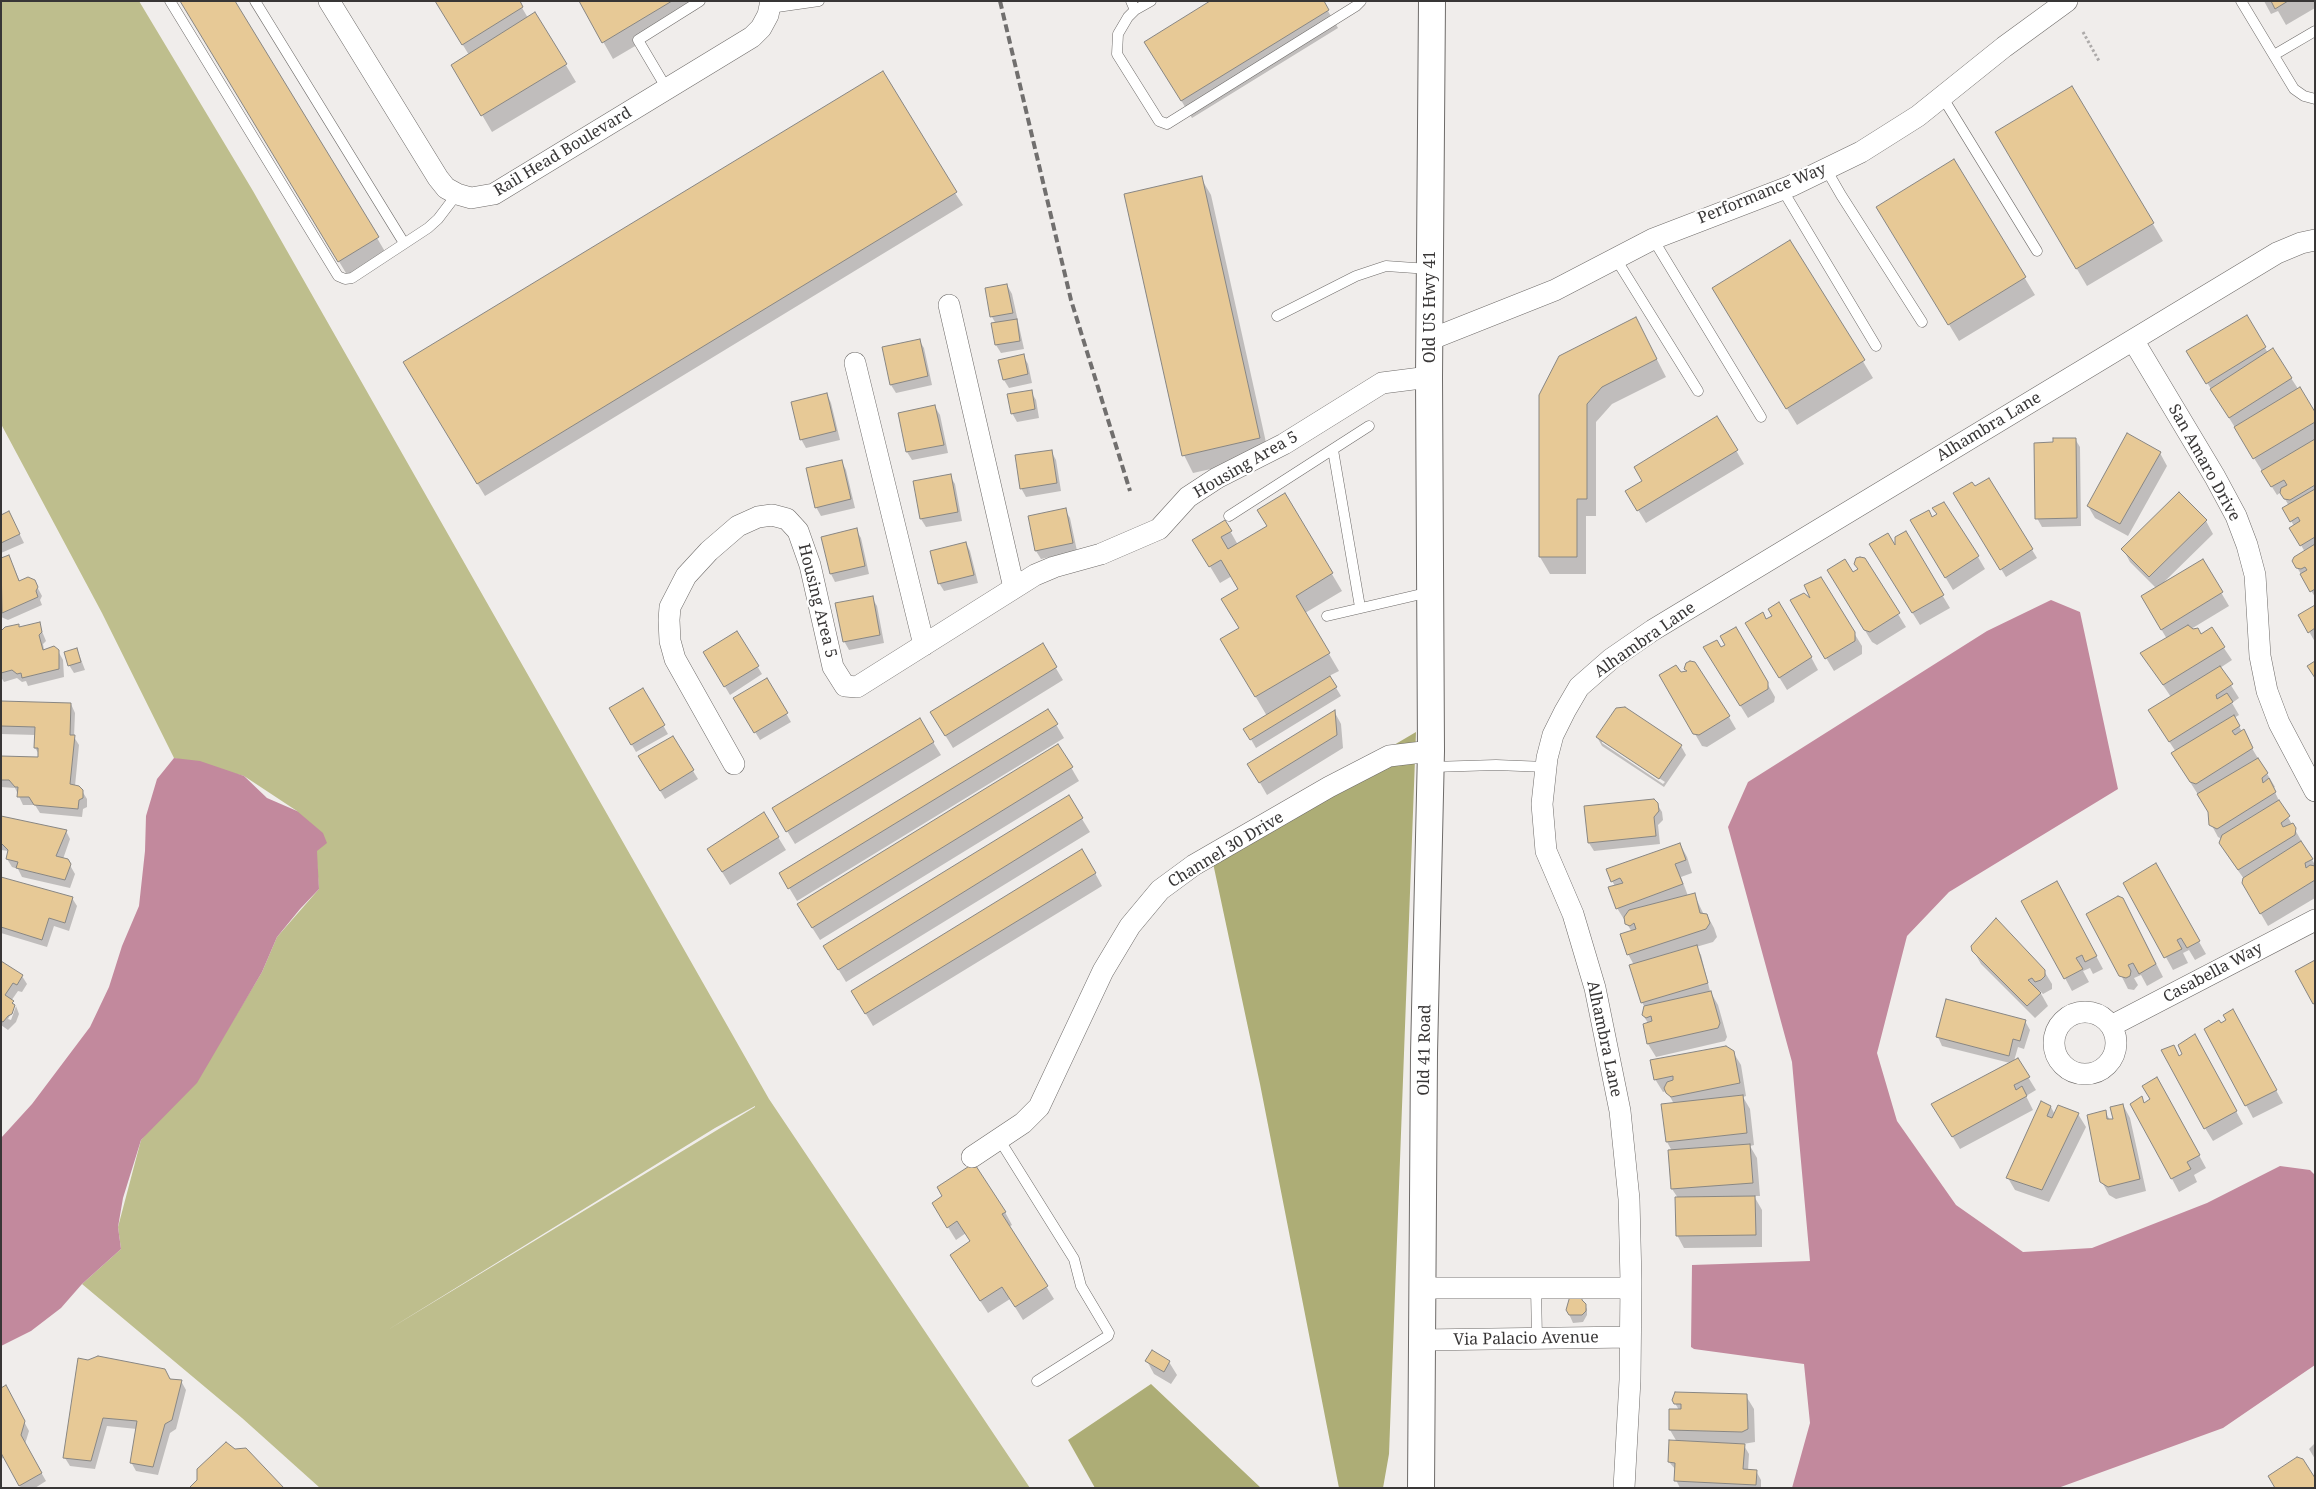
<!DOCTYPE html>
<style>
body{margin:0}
#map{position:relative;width:2316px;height:1489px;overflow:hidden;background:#f0edeb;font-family:"Noto Serif",serif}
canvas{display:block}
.frame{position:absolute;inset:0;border:2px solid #383636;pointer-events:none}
</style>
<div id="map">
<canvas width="2316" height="1489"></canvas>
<div class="frame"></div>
</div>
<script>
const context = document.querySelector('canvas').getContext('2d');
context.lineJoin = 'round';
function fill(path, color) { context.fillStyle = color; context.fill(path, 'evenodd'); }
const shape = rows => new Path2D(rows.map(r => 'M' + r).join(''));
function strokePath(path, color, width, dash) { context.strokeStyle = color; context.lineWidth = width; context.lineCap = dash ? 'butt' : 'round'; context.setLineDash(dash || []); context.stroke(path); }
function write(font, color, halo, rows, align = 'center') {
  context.font = font + ' "Noto Serif",serif'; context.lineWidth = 4.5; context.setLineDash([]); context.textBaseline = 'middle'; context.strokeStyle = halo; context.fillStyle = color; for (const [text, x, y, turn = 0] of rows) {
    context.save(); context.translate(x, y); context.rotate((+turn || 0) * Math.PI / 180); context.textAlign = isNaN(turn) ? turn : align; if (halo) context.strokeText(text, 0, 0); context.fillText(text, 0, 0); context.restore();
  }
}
fill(shape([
 [1,1,139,1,253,191,769,1099,1030,1488,320,1488,242,1418,82,1284,121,1249,118,1227,141,1140,214,1052,262,972,277,937,319,889,316,851,297,811,244,776,174,758,102,613,1,424],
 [755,1106,755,1107,386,1331,715,1128]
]), '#bebe8d');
fill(shape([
 [1416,732,1389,1454,1383,1488,1339,1488,1260,1084,1213,863,1270,818],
 [1151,1384,1261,1488,1095,1488,1068,1440]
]), '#adad76');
fill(shape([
 [2051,600,2080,612,2118,789,1949,892,1907,936,1877,1053,1897,1121,1956,1205,2023,1252,2092,1248,2207,1203,2280,1166,2310,1170,2315,1175,2315,1365,2223,1428,2058,1488,1792,1488,1810,1423,1804,1364,1694,1349,1691,1347,1692,1265,1810,1261,1792,1062,1728,827,1748,782,1987,631],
 [174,758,200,761,244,776,267,798,297,811,323,833,327,843,317,851,319,889,300,909,277,937,262,972,197,1083,141,1140,123,1198,118,1227,121,1249,82,1284,61,1308,31,1331,1,1346,1,1138,32,1104,90,1027,109,987,122,946,139,906,145,851,146,816,157,779]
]), '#c2899d');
fill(shape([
 [181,1,377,238,387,255,349,278],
 [436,1,518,1,528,18,535,14,576,82,492,132,453,65,469,55],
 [580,1,694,1,698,9,613,59],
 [1322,1,1338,28,1192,118,1156,60],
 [2264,1,2315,1,2315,8,2286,25,2278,11,2271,14],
 [2072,88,2163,241,2087,286,1996,132],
 [1954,161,2035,295,1959,341,1888,224],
 [1201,178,1211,195,1269,456,1193,473,1184,455],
 [955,193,963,205,485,496,412,376],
 [1790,241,1873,378,1797,425,1723,305],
 [1007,285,1012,294,1024,349,1001,353,996,345,993,324,996,324,992,317],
 [2246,317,2268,353,2291,378,2315,415,2315,597,2293,561,2305,552,2291,528,2294,526,2284,508,2289,506,2281,492,2277,495,2188,352],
 [1636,319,1666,377,1612,404,1596,422,1596,516,1586,516,1586,574,1550,574,1540,557,1540,395],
 [919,340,924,348,932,385,896,393,891,385,883,348],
 [1023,355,1028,364,1032,383,1009,388,1004,380],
 [1031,392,1036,400,1039,418,1017,422,1012,413],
 [827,394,831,403,840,440,806,448,801,439],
 [935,407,940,415,948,453,912,460,907,452,900,414],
 [1717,418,1744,464,1646,523,1627,492,1644,482],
 [2075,439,2080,447,2081,526,2042,527,2037,518,2054,444],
 [1051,451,1056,460,1061,491,1026,497,1021,488],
 [2160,453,2167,466,2128,536,2095,518,2088,506],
 [842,462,846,470,855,508,821,516,816,507],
 [950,476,955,484,962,521,926,527,921,519],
 [1989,479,2037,558,2006,577,1955,493,1974,488],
 [1285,495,1342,591,1305,613,1339,671,1329,676,1341,696,1256,748,1245,729,1267,716,1222,640,1240,629,1240,590,1232,576,1220,583,1194,540,1225,522,1238,545,1268,527],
 [1065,510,1070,518,1077,551,1041,559,1036,551,1029,517],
 [1,516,13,521,24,543,1,553],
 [1932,518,1978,557,1985,569,1953,590,1919,533],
 [2206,521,2213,534,2164,582,2202,560,2229,606,2191,629,2201,635,2211,629,2232,660,2220,668,2239,698,2232,703,2239,715,2234,718,2275,787,2273,788,2281,805,2315,865,2315,898,2268,926,2243,883,2244,879,2228,856,2220,843,2222,839,2218,837,2211,824,2209,812,2180,766,2176,752,2157,723,2171,697,2142,654,2167,639,2142,597,2156,588,2130,562,2123,549],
 [856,530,861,538,869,574,835,582,831,574],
 [1905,533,1950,608,1920,625,1878,557,1897,550],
 [966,543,970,551,978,583,944,591,939,583],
 [1864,559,1906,627,1877,645,1872,642,1836,583,1859,570],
 [1,560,13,565,20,582,34,581,42,596,40,600,42,605,8,620,1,617],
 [872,598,877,606,884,643,849,650,844,641],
 [1792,601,1813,603,1854,633,1862,646,1862,654,1834,671],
 [2315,606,2315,642,2307,628],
 [1763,613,1767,620,1811,657,1818,670,1787,690,1754,636],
 [39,624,46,641,43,644,44,650,58,651,63,660,64,677,28,686,26,681,22,682,17,678,4,682,1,677,1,632],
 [1736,629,1775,697,1774,702,1748,718,1712,660,1721,648,1727,645],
 [737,633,762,674,730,695,705,653],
 [1042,645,1063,680,953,748,939,725],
 [77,649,85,670,74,673,69,665],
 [1685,668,1729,717,1736,729,1707,747,1702,746,1661,675,1687,672],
 [767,680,791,722,760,740,735,699],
 [643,690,668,734,636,752,611,708],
 [1,702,71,704,75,713,74,737,79,745,75,786,82,791,87,799,87,807,83,809,82,817,40,813,35,805,23,805,15,788,1,787,1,757,39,758,39,754,35,748,36,735,1,734],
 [1048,711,1064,738,797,901,788,886],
 [1334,711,1341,724,1343,748,1267,795,1249,764],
 [672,737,698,779,665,799,640,757],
 [1597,737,1681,746,1686,755,1664,787,1602,746],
 [1602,740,1665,782,1663,784,1602,743],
 [933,742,941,755,795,844,781,821],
 [1058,745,1079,781,820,940,806,918],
 [1068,796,1090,832,846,982,832,959],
 [1657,804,1662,812,1663,820,1658,825,1660,844,1594,851,1589,843],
 [1,817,66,831,70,839,63,859,67,860,75,874,70,888,22,877,18,869,12,867,7,859,9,851,1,850],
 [778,837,786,850,730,885,716,862],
 [1680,844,1687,857,1692,873,1681,877,1688,896,1694,894,1704,915,1707,915,1714,928,1717,937,1713,942,1696,947,1701,955,1710,991,1718,1005,1727,1037,1725,1041,1656,1057,1648,1044,1648,1023,1643,1015,1645,1008,1642,1002,1634,965,1628,954,1632,932,1617,908,1615,886,1612,881],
 [2155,865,2206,954,2195,960,2189,950,2183,953,2188,963,2173,970,2125,883],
 [1095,873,1102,886,873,1026,860,1004],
 [1,879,72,898,77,906,69,931,54,926,47,947,1,933],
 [2064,896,2103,969,2093,974,2090,968,2083,971,2089,982,2072,991,2065,978],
 [2130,912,2163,977,2147,986,2141,975,2134,978,2138,985,2134,990,2128,989,2121,975],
 [1973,950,2044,971,2052,984,2052,989,2043,994,2039,990,2048,1006,2035,1018,1981,964],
 [1,963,22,976,27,984,22,992,18,991,11,1001,15,1005,8,1019,11,1020,16,1006,19,1014,16,1022,8,1030,1,1025],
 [2025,1021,2030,1030,2024,1049,2018,1047,2014,1061,2017,1059,2036,1090,2026,1096,2033,1110,1960,1149,1941,1117,2010,1063,1942,1046,1938,1037],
 [2220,1024,2240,1024,2283,1103,2253,1118,2205,1029],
 [2202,1049,2243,1124,2213,1141,2205,1128,2180,1057],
 [1733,1052,1741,1065,1746,1096,1743,1097,1750,1109,1754,1145,1750,1146,1757,1158,1760,1196,1754,1196,1762,1210,1762,1247,1684,1248,1677,1235,1678,1198,1672,1189,1669,1151,1672,1151,1667,1142,1663,1106,1674,1104,1667,1091,1663,1092,1655,1079],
 [2164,1091,2206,1168,2194,1175,2197,1182,2179,1192,2132,1104,2141,1098,2145,1104],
 [2123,1105,2130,1118,2146,1191,2116,1199,2109,1195,2102,1182,2105,1112,2110,1120,2114,1120],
 [2051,1107,2055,1115,2078,1114,2086,1127,2049,1202,2015,1190,2008,1178],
 [1005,1212,1012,1225,1009,1227,1054,1299,1023,1320,1010,1299,988,1313,959,1268,971,1242,966,1233,956,1240,941,1216],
 [1581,1298,1587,1309,1587,1315,1583,1322,1573,1323,1569,1314],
 [1152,1352,1169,1362,1177,1375,1171,1384,1154,1374,1147,1361],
 [88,1361,181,1381,186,1390,176,1429,170,1433,158,1475,136,1471,131,1462,137,1429,107,1426,95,1469,70,1466,65,1458],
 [1,1389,10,1395,29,1431,25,1444,46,1481,35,1488,21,1488,5,1457,1,1459],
 [1746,1396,1754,1409,1755,1442,1743,1444,1749,1454,1748,1471,1756,1471,1761,1480,1761,1488,1680,1488,1676,1480,1676,1470,1669,1462,1677,1442,1670,1430,1679,1410,1673,1400],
 [2315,1443,2315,1459,2309,1449]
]), '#0003');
const building = shape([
 [180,1,235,1,379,237,338,262,180,1],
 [435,1,520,1,523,7,462,45,435,1],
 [579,1,672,1,602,43,579,1],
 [1210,1,1324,1,1329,10,1181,101,1144,42,1210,1],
 [2271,1,2288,1,2275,9,2271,1],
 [535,12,567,64,481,116,451,65,535,12],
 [883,71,957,192,477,484,403,362,883,71],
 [2072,86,2154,223,2076,269,1995,132,2072,86],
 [1954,159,2026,277,1948,325,1876,207,1954,159],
 [1202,176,1260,438,1182,456,1124,194,1202,176],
 [1790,240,1865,360,1786,409,1712,288,1790,240],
 [1007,284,1013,313,990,317,985,288,1007,284],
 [2247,315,2266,347,2206,384,2186,351,2247,315],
 [1636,317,1657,359,1602,387,1587,404,1587,499,1577,499,1577,557,1539,557,1539,395,1559,356,1636,317],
 [1017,319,1020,341,995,345,991,323,1017,319],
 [920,339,928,376,890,385,882,347,920,339],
 [2273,348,2292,378,2229,418,2210,389,2273,348],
 [1024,354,1028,374,1003,380,998,360,1024,354],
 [2300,387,2315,412,2315,422,2253,459,2234,427,2300,387],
 [1032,390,1035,409,1011,414,1007,394,1032,390],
 [827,393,836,431,800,440,791,402,827,393],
 [935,405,944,445,906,452,898,413,935,405],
 [1717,416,1738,450,1637,511,1625,491,1642,481,1634,467,1717,416],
 [2127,433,2161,452,2120,524,2087,506,2127,433],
 [2053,438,2076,438,2077,518,2035,519,2034,443,2053,442,2053,438],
 [2315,439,2315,485,2290,500,2284,499,2280,493,2281,488,2287,485,2284,480,2271,487,2261,471,2315,439],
 [1052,450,1057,483,1020,489,1015,455,1052,450],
 [842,460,851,499,815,508,806,468,842,460],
 [951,474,958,512,920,519,913,481,951,474],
 [1989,478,2033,549,2000,570,1953,493,1972,482,1975,486,1989,478],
 [2315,489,2315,537,2300,546,2289,528,2300,521,2298,517,2290,522,2282,508,2315,489],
 [2179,492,2207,520,2149,577,2121,549,2179,492],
 [1285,493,1333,573,1296,596,1330,653,1255,697,1220,639,1239,628,1221,599,1238,589,1221,560,1209,567,1192,540,1225,520,1232,531,1221,537,1228,549,1267,526,1257,510,1285,493],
 [1944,502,1979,556,1945,578,1910,520,1929,510,1932,517,1937,514,1932,508,1944,502],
 [1066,508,1073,543,1035,551,1028,516,1066,508],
 [9,511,20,534,1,543,1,515,9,511],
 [857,528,865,566,830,574,821,537,857,528],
 [1906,531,1944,595,1912,613,1869,544,1888,533,1895,545,1895,537,1906,531],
 [966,542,974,575,938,584,930,551,966,542],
 [2315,544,2315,589,2310,592,2300,574,2307,570,2305,567,2301,569,2296,568,2292,561,2294,557,2315,544],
 [9,555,19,581,28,577,35,580,38,587,36,591,38,597,2,613,1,558,9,555],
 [1860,557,1865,558,1900,613,1870,632,1864,630,1827,570,1845,559,1853,572,1858,569,1854,564,1856,558,1860,557],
 [2203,559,2223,592,2161,630,2141,596,2203,559],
 [1821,577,1855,632,1855,641,1825,659,1790,600,1804,593,1810,598,1804,585,1821,577],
 [873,596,880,635,843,642,835,603,873,596],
 [1779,602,1812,657,1779,678,1745,623,1763,612,1766,619,1772,616,1768,609,1779,602],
 [2315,605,2315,628,2308,633,2298,615,2315,605],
 [40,622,42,632,39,635,43,650,54,646,59,650,59,669,22,678,21,673,17,674,12,670,1,673,1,631,5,627,19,624,19,627,40,622],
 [2188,625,2193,629,2198,628,2201,634,2212,627,2225,647,2163,685,2140,653,2188,625],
 [1736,627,1768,682,1768,689,1740,706,1703,647,1717,640,1721,647,1725,645,1720,636,1736,627],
 [737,631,759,666,724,687,703,652,737,631],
 [1043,643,1057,667,945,736,930,712,1043,643],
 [77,648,81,662,68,666,64,652,77,648],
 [1690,661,1695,662,1730,716,1699,735,1693,734,1659,675,1676,665,1681,672,1687,671,1684,669,1686,663,1690,661],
 [2315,661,2315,678,2307,666,2315,661],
 [2220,666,2233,684,2216,695,2217,699,2227,693,2233,702,2169,742,2148,710,2220,666],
 [1330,676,1337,687,1250,740,1243,729,1330,676],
 [767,678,788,713,754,733,733,698,767,678],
 [643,688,665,725,631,745,609,708,643,688],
 [1,701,71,703,70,735,75,735,70,784,79,786,83,790,83,798,79,800,78,809,34,805,29,797,17,797,18,787,15,787,9,780,1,780,1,756,38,757,38,748,34,748,35,727,1,726,1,701],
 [1625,707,1682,745,1659,779,1596,737,1616,708,1625,707],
 [1048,709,1058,724,788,889,779,873,1048,709],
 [1335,710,1337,735,1259,783,1247,764,1335,710],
 [2234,715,2240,726,2232,731,2235,735,2244,729,2253,748,2196,784,2190,782,2171,753,2234,715],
 [920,718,934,742,786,832,772,808,920,718],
 [673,736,694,770,660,791,638,756,673,736],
 [1058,744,1073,767,812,928,797,904,1058,744],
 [2258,758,2268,773,2262,778,2263,783,2269,778,2276,792,2217,829,2209,825,2208,812,2197,794,2258,758],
 [1069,795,1083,818,838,970,823,946,1069,795],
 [1654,799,1658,803,1659,811,1654,817,1656,836,1588,843,1584,806,1654,799],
 [2279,800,2290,816,2281,823,2283,827,2293,823,2296,828,2295,835,2238,870,2219,843,2222,835,2279,800],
 [764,812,779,837,722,872,707,849,764,812],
 [1,816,67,830,56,856,68,859,71,864,65,880,16,868,18,862,6,859,8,850,1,843,1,816],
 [2301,841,2313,859,2305,863,2306,868,2310,865,2315,866,2315,880,2260,914,2242,883,2243,878,2301,841],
 [1680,843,1686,860,1675,864,1683,884,1616,909,1608,887,1623,883,1620,878,1611,882,1606,869,1680,843],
 [1082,849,1096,873,865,1014,851,991,1082,849],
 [2156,863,2200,941,2187,948,2181,938,2177,940,2182,949,2164,958,2123,883,2156,863],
 [1,877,73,897,65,923,49,918,42,940,1,927,1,877],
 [2057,881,2097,956,2085,962,2082,955,2076,958,2083,969,2064,979,2021,901,2057,881],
 [1695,893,1700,913,1707,914,1710,923,1706,929,1627,955,1620,934,1636,929,1634,923,1630,926,1625,924,1624,917,1629,910,1695,893],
 [2118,896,2123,898,2156,964,2139,974,2133,963,2128,965,2131,971,2130,976,2126,978,2119,976,2086,914,2118,896],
 [1996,918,2045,970,2045,976,2041,980,2035,982,2032,978,2028,980,2041,993,2027,1006,1972,951,1971,946,1996,918],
 [1697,945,1708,983,1641,1003,1629,965,1697,945],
 [2315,960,2315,1003,2313,1004,2295,971,2315,960],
 [1,961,23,975,17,985,13,983,5,995,14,1001,12,1003,15,1005,12,1014,8,1016,3,1022,1,1021,1,961],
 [1711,991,1720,1023,1718,1028,1647,1044,1643,1024,1652,1021,1651,1016,1646,1018,1642,1015,1644,1006,1711,991],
 [1946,999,2026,1020,2020,1041,2013,1039,2009,1056,1936,1037,1946,999],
 [2233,1009,2277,1090,2245,1106,2204,1029,2219,1020,2221,1023,2226,1020,2223,1015,2233,1009],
 [2195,1034,2237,1111,2204,1129,2161,1050,2174,1045,2179,1056,2182,1054,2178,1045,2195,1034],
 [1726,1046,1734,1051,1740,1083,1671,1097,1666,1093,1664,1088,1667,1082,1673,1080,1673,1076,1654,1080,1650,1060,1726,1046],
 [2018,1058,2030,1077,2014,1085,2016,1090,2022,1086,2027,1096,1952,1137,1931,1104,2018,1058],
 [2157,1077,2200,1155,2187,1162,2191,1169,2171,1179,2130,1104,2142,1096,2144,1103,2150,1099,2142,1086,2157,1077],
 [1743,1095,1747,1133,1666,1142,1661,1104,1743,1095],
 [2041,1101,2051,1106,2047,1116,2052,1118,2058,1105,2079,1113,2042,1190,2006,1178,2041,1101],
 [2123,1104,2140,1179,2108,1187,2100,1182,2087,1115,2106,1110,2107,1119,2113,1119,2110,1107,2123,1104],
 [1750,1144,1753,1183,1671,1189,1668,1150,1750,1144],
 [974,1163,1006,1212,1002,1214,1048,1286,1015,1307,1002,1287,980,1301,950,1255,970,1241,957,1221,947,1228,932,1203,942,1196,937,1187,974,1163],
 [1755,1196,1756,1235,1676,1236,1675,1197,1755,1196],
 [1570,1296,1582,1296,1582,1300,1586,1304,1586,1311,1582,1315,1569,1315,1566,1310,1570,1296],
 [1152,1350,1170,1361,1164,1372,1145,1361,1152,1350],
 [98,1356,165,1369,170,1379,182,1380,172,1420,165,1424,153,1467,130,1463,137,1421,103,1418,91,1461,63,1458,78,1358,88,1360,98,1356],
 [6,1385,25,1421,21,1435,42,1473,19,1486,1,1453,1,1388,6,1385],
 [1675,1392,1747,1394,1748,1429,1742,1432,1669,1430,1669,1409,1681,1409,1681,1404,1674,1404,1672,1400,1675,1392],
 [1669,1440,1745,1444,1743,1469,1757,1470,1756,1485,1674,1481,1675,1463,1668,1462,1669,1440],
 [226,1442,235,1449,246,1448,284,1488,189,1488,197,1480,197,1469,226,1442],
 [2297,1457,2303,1459,2315,1478,2315,1488,2275,1488,2268,1476,2297,1457]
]);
fill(building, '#e7c996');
strokePath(building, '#888683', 1);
const service = shape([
 [170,1,338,276,345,279,352,278,428,228,438,219,457,194],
 [255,1,404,243],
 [1131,1,1135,10,1128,17,1118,34,1117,54,1159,121,1167,124,1356,6,1361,1],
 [2241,1,2294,89,2304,96,2315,99],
 [770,8,819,1],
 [1135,10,1151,1],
 [2274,55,2315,31],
 [667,89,638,40,700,1],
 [1943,98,2037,251],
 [1826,169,1841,195,1922,322],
 [1782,189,1876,346],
 [1653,239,1761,417],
 [1616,259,1698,391],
 [1277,316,1356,276,1386,266,1429,269],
 [1333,450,1360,607],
 [1229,516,1369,426],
 [1327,616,1430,592],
 [1432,767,1496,765,1546,767],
 [999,1139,1074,1259,1081,1286,1109,1333,1108,1336,1037,1381],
 [1536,1288,1537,1339]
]);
const minor = shape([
 [329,1,438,178,446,188,457,194,471,198,494,194,752,37,761,28,768,15,771,1],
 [949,305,1014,588],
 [1429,340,1555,290,1653,239,1791,186,1861,152,1918,116,2004,47,2067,1],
 [2133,340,2215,477,2236,516,2247,545,2255,575,2260,656,2267,691,2279,723,2315,791],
 [855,363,924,645],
 [734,764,675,659,670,641,669,620,670,607,686,576,709,551,738,526,758,517,772,515,787,519,798,531,810,565,833,667,845,686,857,687,1035,575,1054,567,1101,554,1159,529,1188,497,1217,478,1284,444,1382,383,1429,377],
 '2054 1043a31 31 0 1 1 62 0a31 31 0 1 1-62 0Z',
 [2111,1026,2315,920],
 [972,1157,1023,1123,1039,1107,1103,971,1130,926,1160,890,1194,865,1329,787,1389,756,1431,751],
 [1423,1288,1631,1288],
 [1422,1340,1630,1337],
 [1624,1488,1630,1380,1631,1282,1629,1199,1620,1111,1595,988,1573,914,1546,851,1542,804,1547,758,1553,735,1565,711,1579,687,1611,659,1653,630,2277,253,2301,243,2315,240]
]);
const tertiary = shape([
 [1421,1488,1424,1053,1431,751,1429,377,1432,1]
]);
strokePath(service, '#6e6b69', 11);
strokePath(minor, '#6e6b69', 22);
strokePath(tertiary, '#6e6b69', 28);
strokePath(shape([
 [2083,32,2099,61]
]), '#adaaa9', 3, [2.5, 2.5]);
strokePath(service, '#fff', 10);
strokePath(minor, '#fff', 21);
strokePath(tertiary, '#fff', 26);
strokePath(shape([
 [1000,1,1071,300,1130,491]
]), '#716f6e', 4, [8, 4]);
write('16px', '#383636', '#fff', [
 ["Rail Head Boulevard",563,152,-31],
 ["Performance Way",1762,194,-22],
 ["Old US Hwy 41",1430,307,-90],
 ["Alhambra Lane",1989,427,-31],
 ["San Amaro Drive",2204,463,61],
 ["Housing Area 5",1246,465,-30],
 ["Housing Area 5",817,601,76],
 ["Alhambra Lane",1645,640,-35],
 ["Channel 30 Drive",1226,850,-31],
 ["Casabella Way",2213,973,-28],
 ["Alhambra Lane",1604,1039,78],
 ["Old 41 Road",1425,1050,-89],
 ["Via Palacio Avenue",1526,1339,-1]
]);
</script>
